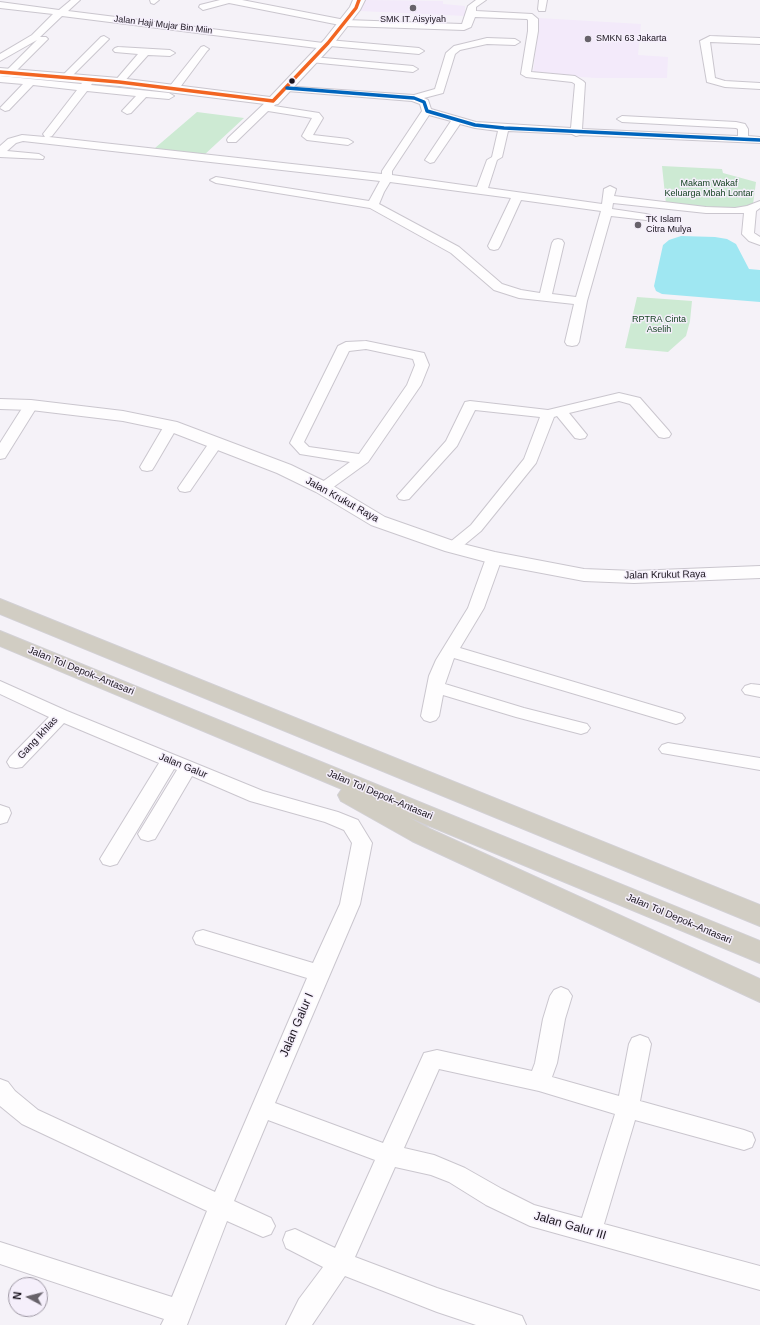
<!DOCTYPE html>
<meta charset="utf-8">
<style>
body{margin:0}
#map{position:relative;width:760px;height:1325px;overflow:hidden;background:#f5f2f8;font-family:Helvetica,sans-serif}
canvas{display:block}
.north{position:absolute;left:8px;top:1277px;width:40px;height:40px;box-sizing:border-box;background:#f5effb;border:1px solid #9d97a3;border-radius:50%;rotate:277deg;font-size:11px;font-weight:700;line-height:16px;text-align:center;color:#1a141e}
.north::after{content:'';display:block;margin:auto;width:14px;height:18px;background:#67626a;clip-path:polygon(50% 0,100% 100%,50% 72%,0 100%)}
</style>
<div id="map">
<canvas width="760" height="1325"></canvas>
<div class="north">N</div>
</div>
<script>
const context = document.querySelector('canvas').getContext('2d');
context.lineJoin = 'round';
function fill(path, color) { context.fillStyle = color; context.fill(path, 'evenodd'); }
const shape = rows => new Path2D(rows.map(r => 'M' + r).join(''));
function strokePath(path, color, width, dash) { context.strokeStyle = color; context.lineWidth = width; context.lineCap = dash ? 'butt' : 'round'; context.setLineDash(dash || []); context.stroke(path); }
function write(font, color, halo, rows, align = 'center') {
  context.font = font + ' Helvetica,sans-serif'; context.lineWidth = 3; context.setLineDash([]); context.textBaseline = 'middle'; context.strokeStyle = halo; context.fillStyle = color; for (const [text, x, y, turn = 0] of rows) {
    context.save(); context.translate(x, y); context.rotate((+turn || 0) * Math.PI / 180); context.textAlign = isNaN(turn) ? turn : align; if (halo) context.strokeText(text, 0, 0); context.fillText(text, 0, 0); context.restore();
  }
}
fill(shape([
 [365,0,443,1,443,4,465,6,465,16,360,11],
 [539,18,641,24,638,55,668,57,667,78,596,78,533,74]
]), '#f3eafa');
fill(shape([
 [197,112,244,118,203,156,155,148],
 [662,166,722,169,723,173,756,182,752,212,666,204],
 [637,297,692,301,690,321,686,336,668,352,625,348]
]), '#cdead3');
fill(shape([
 [681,236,715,237,727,239,736,244,749,269,760,270,760,302,662,294,656,291,654,286,663,245,669,240]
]), '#9fe7f2');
const minor = shape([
 [71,0,80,0,68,11,323,43,328,40,419,48,424,51,419,54,330,46,325,49,62,16,40,37,46,37,48,39,12,75,6,75,4,73,37,40,0,61,0,54,32,35,53,14,0,8,0,2,59,10,71,0],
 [150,0,159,0,154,4,151,3,150,0],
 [220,0,242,0,345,20,462,24,468,6,476,0,486,0,476,7,476,11,532,14,538,19,538,31,531,72,575,76,583,81,585,83,582,129,738,136,738,129,736,128,622,122,617,119,622,116,736,122,745,124,748,129,748,136,760,137,760,143,580,135,576,136,572,134,508,131,502,157,497,160,488,188,602,204,604,189,610,186,616,189,614,196,706,207,735,208,747,206,760,201,760,208,756,211,754,233,760,237,760,245,749,241,742,234,744,213,706,213,613,203,612,209,646,214,650,215,652,217,650,219,646,220,611,216,587,301,579,342,577,345,572,346,567,345,565,342,574,304,519,298,494,290,451,253,370,208,216,183,210,180,216,177,369,201,380,181,23,141,16,143,7,151,39,154,44,157,43,159,0,157,0,146,8,139,22,135,45,137,43,134,77,90,33,85,9,110,5,111,0,108,23,84,0,82,0,76,81,84,86,79,89,78,94,81,91,85,169,93,174,96,169,99,146,97,131,113,127,114,122,111,136,96,87,91,52,136,49,137,382,174,382,171,422,111,420,104,412,101,287,91,283,90,282,88,283,86,414,95,435,89,446,53,454,46,487,38,515,39,520,42,515,45,487,44,460,50,455,54,443,93,424,98,428,100,431,109,476,122,571,128,575,84,572,82,526,77,521,74,528,31,528,20,527,19,475,17,471,27,464,30,345,26,229,3,203,10,199,7,200,5,220,0],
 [429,115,451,121,425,160,430,163,434,162,460,124,475,128,498,131,492,157,487,160,477,187,392,175,392,171,429,115],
 [390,182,511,198,488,246,490,249,494,250,498,249,500,246,521,200,601,211,576,297,552,294,564,243,562,240,558,239,554,240,552,243,540,293,521,290,502,284,459,247,379,204,384,192,390,182],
 [539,0,547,0,545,11,539,11,538,9,539,0],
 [104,36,109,39,68,80,62,80,60,78,101,37,104,36],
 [710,36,760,38,760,44,710,42,715,78,725,81,760,83,760,89,725,87,707,82,700,41,710,36],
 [204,46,209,49,207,51,178,90,170,90,169,88,170,86,201,47,204,46],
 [118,47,170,50,175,53,170,56,148,55,122,84,119,85,114,82,138,54,115,52,113,50,115,48,118,47],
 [313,57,413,66,418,69,413,72,310,62,308,60,313,57],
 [273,98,278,101,274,106,319,113,323,118,313,135,348,139,353,142,348,145,307,140,302,136,312,118,268,111,236,142,228,142,227,140,228,138,269,99,273,98],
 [366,341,424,353,429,365,421,385,368,462,328,491,323,492,318,491,316,488,318,485,350,462,300,454,290,443,338,346,346,342,366,341],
 [366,349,413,359,415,365,407,385,359,454,309,447,304,442,349,351,366,349],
 [619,393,640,398,669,431,671,434,669,437,664,438,659,437,630,404,619,401,569,413,587,435,585,438,580,439,575,438,557,416,554,417,536,463,481,531,458,550,452,552,446,550,444,547,471,525,524,459,540,417,475,410,457,446,409,499,404,500,399,499,397,496,446,441,465,402,470,401,548,410,619,393],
 [31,401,36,402,38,405,5,458,0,459,0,443,26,402,31,401],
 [171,422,176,423,178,426,154,467,152,470,147,471,142,470,140,467,164,426,166,423,171,422],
 [216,439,221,440,223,443,190,491,185,492,180,491,178,488,180,485,211,440,216,439],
 [494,553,500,555,502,558,484,608,460,648,682,714,685,718,682,722,676,724,454,658,445,684,524,708,587,724,590,728,587,732,581,734,516,717,443,695,439,716,436,720,430,722,424,720,421,716,429,676,436,660,468,608,486,558,488,555,494,553],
 [0,681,67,711,263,791,338,812,358,820,372,843,360,904,275,1103,383,1143,424,1053,437,1050,532,1071,535,1063,543,1019,550,996,554,990,561,987,568,990,572,996,565,1019,557,1063,552,1077,619,1096,629,1044,632,1038,640,1035,648,1038,651,1044,640,1101,744,1130,752,1133,755,1140,752,1147,744,1150,635,1120,604,1224,760,1266,760,1290,530,1226,486,1205,449,1182,431,1175,395,1167,355,1257,437,1288,513,1313,522,1316,526,1325,476,1325,437,1312,345,1276,312,1325,286,1325,299,1299,323,1267,286,1248,283,1240,286,1232,295,1229,335,1248,375,1160,268,1120,234,1201,271,1218,275,1226,271,1234,263,1237,227,1221,187,1325,161,1325,164,1319,0,1264,0,1242,172,1297,207,1211,22,1124,0,1106,0,1079,8,1082,15,1091,38,1110,215,1192,307,978,196,944,193,938,196,932,203,930,313,963,340,904,352,843,344,830,325,822,250,801,192,776,155,839,148,841,141,839,138,834,177,770,174,769,117,864,110,866,103,864,100,859,159,763,64,723,22,767,16,768,10,767,7,762,10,757,49,717,0,694,0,681],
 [439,1069,539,1091,615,1114,582,1218,534,1205,502,1189,465,1168,434,1155,404,1148,439,1069],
 [751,684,760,685,760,697,745,694,742,690,745,686,751,684],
 [668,743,760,758,760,770,662,753,659,749,662,745,668,743],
 [0,805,9,808,11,813,7,822,0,824,0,805]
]);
const tertiary = shape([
 [353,0,365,0,360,10,332,46,278,104,273,105,119,86,0,76,0,68,119,78,270,97,324,40,350,7,353,0],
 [0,399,31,400,123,411,177,422,291,465,330,484,385,517,459,543,495,552,584,569,634,571,760,566,760,578,634,583,584,581,494,564,445,551,371,525,316,492,277,473,166,430,123,421,31,410,0,409,0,399]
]);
const motorway = shape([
 [0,599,760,905,760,926,0,614,0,599],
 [0,631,760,941,760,963,408,817,430,829,760,979,760,1002,412,841,341,801,338,795,342,789,0,646,0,631]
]);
strokePath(minor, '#cac6ce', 2);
strokePath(tertiary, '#cac6ce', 2);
strokePath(motorway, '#d2d0d4', 2);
fill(minor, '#fefdfe');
fill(tertiary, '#fefdfe');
fill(motorway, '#d1cdc3');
strokePath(shape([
 [0,72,119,82,273,101,328,43,356,8,359,0]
]), '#f26522', 3.5);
strokePath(shape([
 [287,88,414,98,424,102,427,111,475,125,504,128,760,140]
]), '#0065bd', 3.5);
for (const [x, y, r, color] of [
 [413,8,4,"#67626a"],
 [588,39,4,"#67626a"],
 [292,81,3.5,"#1a141e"],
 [638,225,4,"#67626a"]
]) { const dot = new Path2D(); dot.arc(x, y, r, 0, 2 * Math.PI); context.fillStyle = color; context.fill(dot); strokePath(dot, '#f5effb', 1.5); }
write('9px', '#1a141e', '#f5effb', [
 ["SMK IT Aisyiyah",413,20,"center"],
 ["SMKN 63 Jakarta",596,39],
 ["TK Islam",646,220],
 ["Citra Mulya",646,230]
], 'left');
write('9px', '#1a141e', '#f5effb', [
 ["Jalan Haji Mujar Bin Miin",163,25,7]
]);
write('9px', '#0f3e1c', '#f5effb', [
 ["Makam Wakaf",709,184],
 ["Keluarga Mbah Lontar",709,194],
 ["RPTRA Cinta",659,320],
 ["Aselih",659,330]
]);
write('10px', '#1a141e', '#f5effb', [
 ["Jalan Krukut Raya",342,500,29],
 ["Jalan Krukut Raya",665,575,-1],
 ["Jalan Tol Depok–Antasari",81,671,22],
 ["Gang Ikhlas",38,738,-47],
 ["Jalan Galur",183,766,22],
 ["Jalan Tol Depok–Antasari",380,795,23],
 ["Jalan Tol Depok–Antasari",679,919,23]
]);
write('12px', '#1a141e', '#f5effb', [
 ["Jalan Galur I",297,1025,-67],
 ["Jalan Galur III",570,1226,16]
]);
</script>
